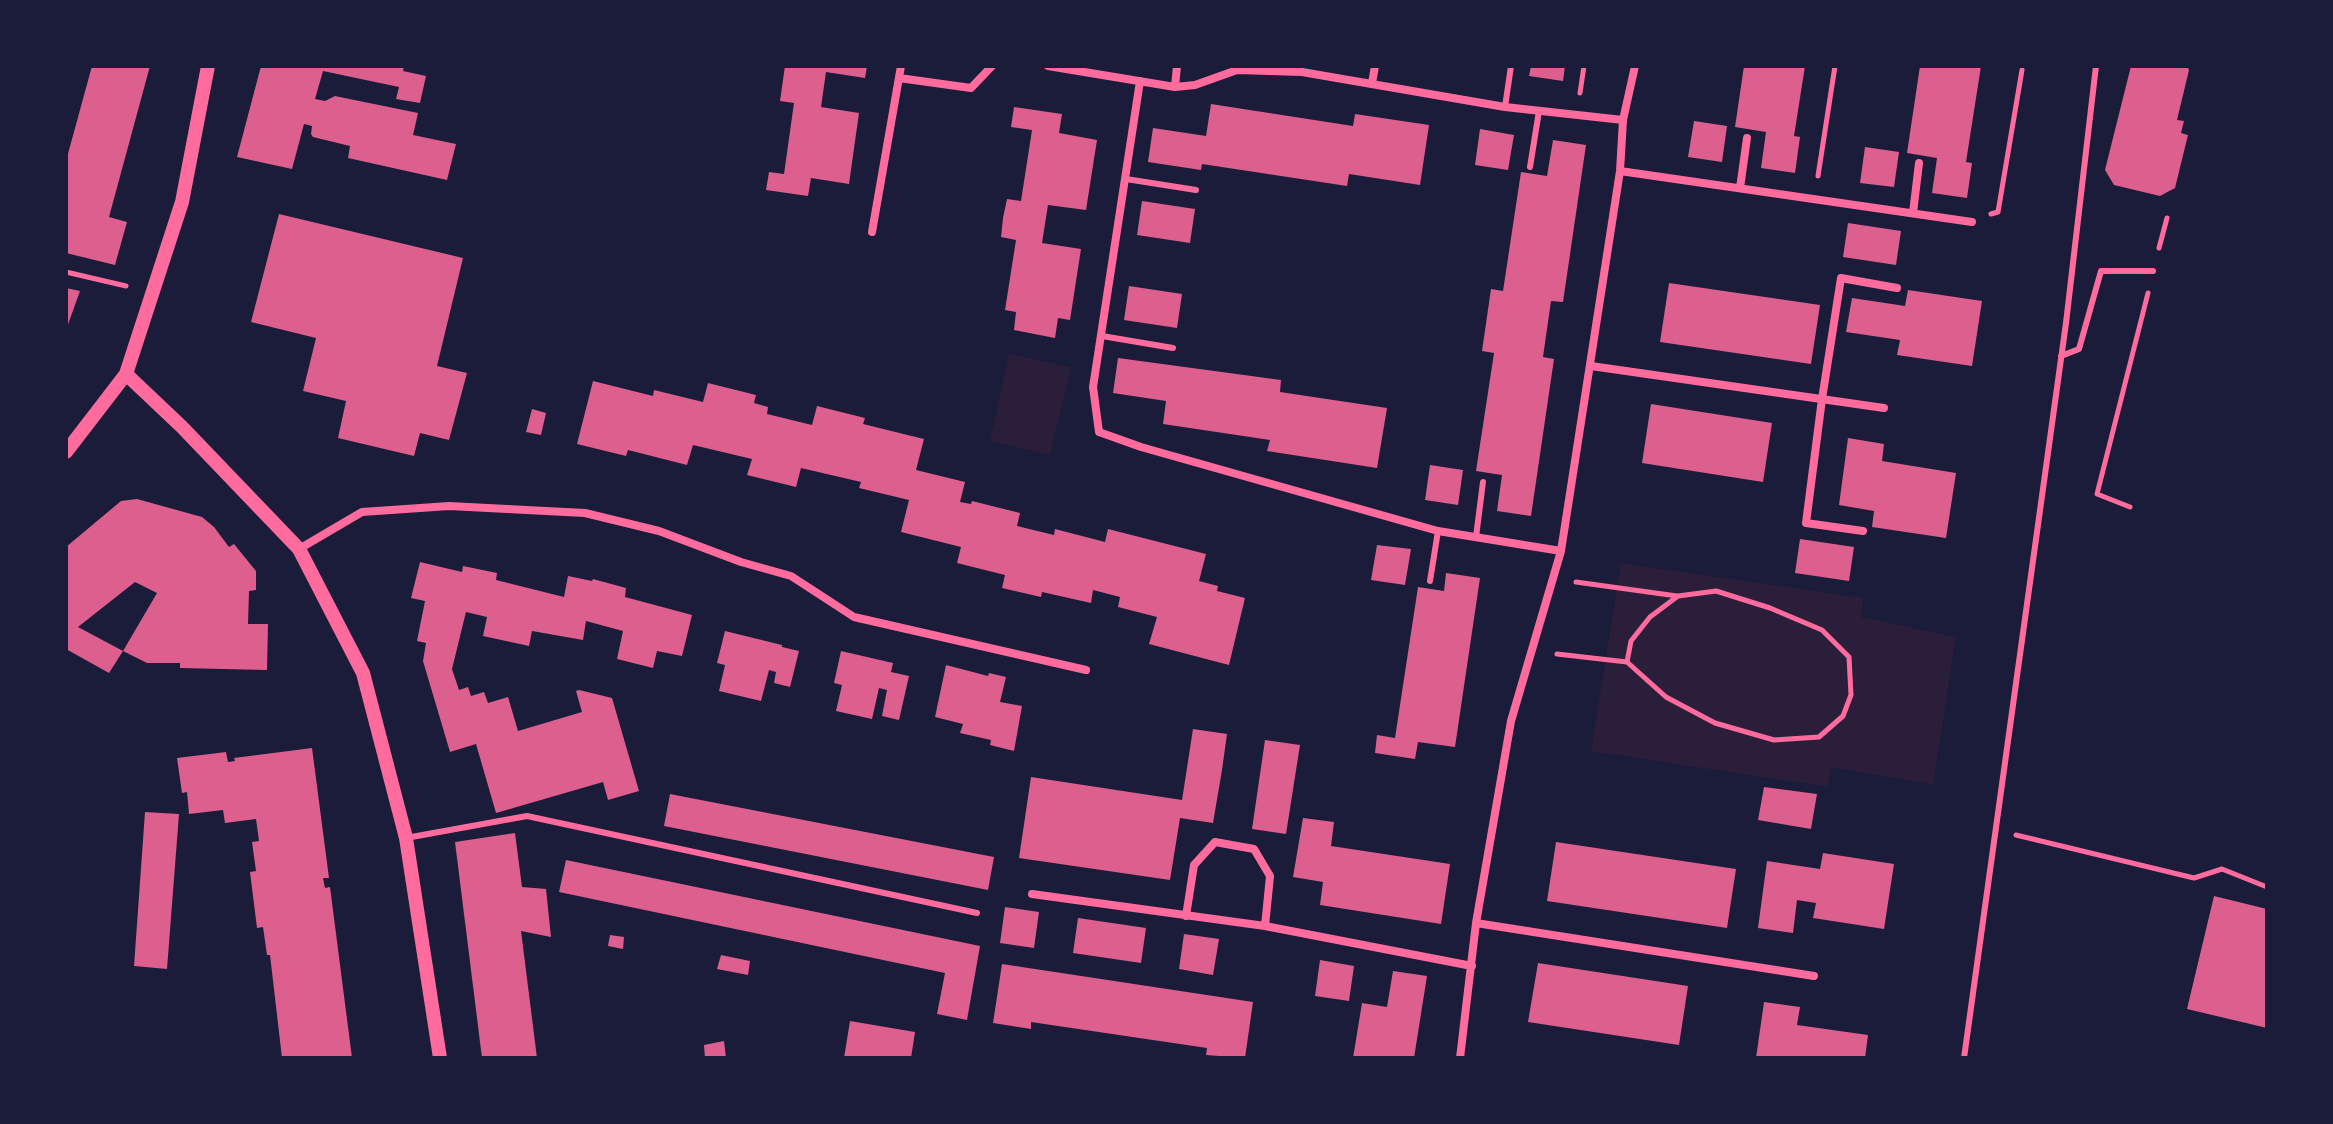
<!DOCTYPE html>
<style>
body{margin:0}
#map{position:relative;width:2333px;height:1124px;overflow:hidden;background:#1b1b3a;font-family:"Source Sans 3",sans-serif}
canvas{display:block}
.frame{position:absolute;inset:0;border:68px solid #1b1b3a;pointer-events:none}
</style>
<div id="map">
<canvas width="2333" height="1124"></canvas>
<div class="frame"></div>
</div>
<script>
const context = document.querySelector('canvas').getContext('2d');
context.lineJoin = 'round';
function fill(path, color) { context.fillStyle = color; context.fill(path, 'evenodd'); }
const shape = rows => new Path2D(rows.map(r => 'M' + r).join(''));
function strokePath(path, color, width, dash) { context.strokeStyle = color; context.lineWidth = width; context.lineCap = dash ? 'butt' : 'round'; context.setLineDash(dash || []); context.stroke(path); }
fill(shape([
 [1009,354,1071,367,1050,455,990,441],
 [1621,563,1863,598,1861,617,1956,637,1933,785,1831,767,1828,787,1591,751]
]), '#2a1e3b');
fill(shape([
 [92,66,150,66,109,217,127,222,115,265,66,253,66,161],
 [261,66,404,66,403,71,426,76,420,103,396,99,399,87,323,71,315,99,325,101,335,96,418,113,413,135,456,144,447,180,348,158,350,146,313,137,311,134,312,126,304,124,292,169,237,157],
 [785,66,867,66,865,78,826,72,821,107,859,113,849,184,811,178,808,196,766,190,769,172,784,174,794,103,780,101],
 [1531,66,1565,66,1563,81,1529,76],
 [1744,66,1805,66,1794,136,1800,137,1795,173,1761,168,1766,132,1735,127],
 [1920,66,1981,66,1966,162,1972,163,1967,198,1932,193,1937,158,1907,153],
 [2131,66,2187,66,2189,70,2177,120,2184,121,2181,133,2188,135,2175,188,2160,196,2114,185,2105,170],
 [1211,104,1353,126,1355,114,1429,125,1420,185,1349,174,1347,186,1202,164,1201,170,1148,162,1153,128,1206,136],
 [1014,107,1062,114,1059,133,1097,140,1086,210,1048,205,1042,243,1081,249,1070,320,1058,318,1055,338,1014,330,1016,312,1005,310,1016,240,1001,237,1003,218,1007,199,1021,201,1032,130,1011,127],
 [1694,121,1727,126,1722,162,1688,157],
 [1480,129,1514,135,1508,170,1475,165],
 [1553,140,1586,145,1563,302,1551,301,1543,357,1554,359,1531,516,1497,511,1502,475,1476,471,1494,353,1482,351,1491,289,1503,291,1521,172,1547,176],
 [1865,147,1899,152,1894,187,1860,183],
 [1142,201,1195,209,1190,243,1137,235],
 [279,214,463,258,437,366,467,373,449,440,420,433,414,456,338,438,346,401,303,391,316,338,251,322],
 [1848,223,1901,231,1896,265,1843,257],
 [1669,283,1820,305,1811,364,1660,342],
 [1129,286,1182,294,1177,328,1124,320],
 [66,288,80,291,66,330],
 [1908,290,1982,301,1972,366,1897,355,1900,340,1846,332,1852,298,1905,306],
 [1118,358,1281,380,1280,392,1387,408,1377,468,1267,451,1270,440,1163,424,1166,401,1113,393],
 [593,381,653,396,654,390,703,402,708,383,756,395,754,403,768,407,767,414,812,425,817,406,865,418,863,424,924,439,916,470,965,482,960,502,971,504,972,501,1020,513,1017,526,1054,535,1055,529,1105,542,1108,529,1206,554,1199,581,1218,586,1217,591,1245,598,1229,665,1149,644,1157,617,1118,607,1120,597,1093,590,1091,603,1042,592,1041,597,1002,588,1005,575,957,563,961,547,901,532,909,500,859,488,861,482,801,468,796,487,747,475,752,459,693,445,687,465,628,450,626,456,577,444],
 [1651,404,1772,423,1763,482,1642,463],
 [532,409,546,413,541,435,526,432],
 [1848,438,1884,444,1882,461,1956,473,1946,538,1872,527,1874,511,1839,505],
 [1430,465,1463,470,1458,505,1425,500],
 [137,499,202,517,214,527,229,547,234,544,256,571,256,590,249,591,248,624,268,624,267,670,180,668,180,663,147,663,123,651,157,593,135,582,78,627,123,651,109,673,66,649,66,547,121,501],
 [1800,539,1854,547,1849,581,1795,573],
 [1377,545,1411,549,1405,585,1371,580],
 [420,562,462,572,463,566,497,573,496,580,564,597,568,576,592,581,593,579,626,588,625,597,692,615,682,656,657,651,653,668,617,659,623,631,586,621,583,640,532,631,529,646,483,636,487,617,466,612,452,669,459,690,468,687,471,696,484,692,488,703,508,697,518,731,582,712,576,691,579,690,612,698,639,791,608,800,603,782,496,813,476,744,450,752,423,661,426,643,417,641,425,601,411,598],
 [1446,573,1480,578,1455,747,1418,742,1415,759,1375,753,1377,735,1395,738,1418,587,1444,591],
 [725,631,782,645,782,647,799,651,790,687,774,683,776,672,769,670,761,701,719,691,725,665,717,663],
 [841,651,893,663,891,672,909,676,899,720,882,716,887,690,879,688,872,719,836,711,842,685,834,683],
 [946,665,988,676,989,673,1006,677,1000,702,1022,706,1014,751,990,745,991,740,960,733,963,724,935,717],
 [1193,729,1227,734,1222,770,1213,823,1180,818,1170,880,1019,858,1031,777,1182,800],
 [1265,740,1300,745,1286,834,1252,829],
 [312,748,329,878,323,878,325,888,330,887,352,1058,282,1058,270,955,267,955,263,927,257,928,250,872,256,871,252,842,259,841,256,819,225,823,223,810,189,814,187,792,182,793,177,758,226,752,228,762,235,761,234,758],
 [1764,787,1817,794,1811,829,1758,820],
 [670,794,994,857,988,890,664,826],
 [145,812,179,814,167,969,134,966],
 [1303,818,1334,822,1331,846,1450,864,1441,924,1320,905,1323,882,1293,877],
 [515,833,522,887,546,889,551,937,521,931,537,1058,482,1058,455,842],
 [1556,842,1736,869,1727,928,1547,901],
 [1823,853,1894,864,1884,929,1813,918,1816,903,1797,900,1793,933,1758,928,1767,861,1820,869],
 [566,860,980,946,967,1020,937,1014,945,973,559,892],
 [2214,896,2267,909,2267,1028,2187,1009],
 [1005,907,1039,912,1034,948,1000,943],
 [1078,918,1146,928,1141,963,1073,953],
 [1184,934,1219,939,1213,975,1179,969],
 [610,935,624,937,623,949,608,946],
 [721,955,750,961,748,975,717,969],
 [1320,960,1354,966,1349,1001,1315,996],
 [1538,963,1688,986,1679,1045,1528,1022],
 [1002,964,1253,1002,1245,1058,1206,1055,1207,1048,1031,1022,1031,1029,993,1023],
 [1393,971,1427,976,1414,1058,1353,1058,1362,1003,1387,1007],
 [1764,1002,1800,1007,1797,1025,1868,1035,1865,1058,1756,1058],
 [850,1021,915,1032,911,1058,844,1058],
 [724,1041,726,1058,705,1058,704,1045]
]), '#dd5f8e');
strokePath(shape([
 [1580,93,1584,66],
 [1818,176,1835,66],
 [1991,214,1998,212,2022,70],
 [2159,248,2167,218],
 [66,272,126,286],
 [2130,507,2097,494,2148,293],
 [1576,582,1677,596],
 [1557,654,1627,662,1666,697,1715,723,1774,740,1819,737,1843,716,1851,695,1849,657,1822,630,1770,608,1716,591,1678,596,1650,617,1631,641,1627,662],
 [2016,835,2194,878,2222,869,2267,887]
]), '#ff6b9d', 5);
strokePath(shape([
 [1505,107,1511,66],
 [1530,167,1539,111],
 [1126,179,1196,190],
 [1102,336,1173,348],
 [2061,356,2079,349,2101,271,2153,271],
 [1476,537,1483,482],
 [1430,581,1438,531],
 [406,838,527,816,977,913],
 [1964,1058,2066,323,2096,66]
]), '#ff6b9d', 6);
strokePath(shape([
 [1048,66,1175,87,1195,85,1237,70,1302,72,1505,107,1623,120],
 [899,78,971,88,992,66],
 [1140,81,1093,387,1099,432,1141,447,1438,531,1561,551],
 [1372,83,1375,66],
 [1175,87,1177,66],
 [1620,171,1972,222],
 [1740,188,1747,138],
 [1913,213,1919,163],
 [872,232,901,66],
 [1591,366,1884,408],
 [1863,531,1806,523,1822,399,1841,278,1897,288],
 [299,549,362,512,449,506,585,513,659,531,741,562,791,576,854,617,1086,670],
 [1032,894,1265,926,1472,966],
 [1186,916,1194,865,1215,842,1254,849,1270,876,1265,926],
 [1476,923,1814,976],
 [1460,1058,1476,923,1511,721,1561,551,1620,171,1623,120,1635,66]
]), '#ff6b9d', 8);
strokePath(shape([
 [126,374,182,427,299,549,363,673,406,838,440,1058],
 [66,452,126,374,182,202,208,66]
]), '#ff6b9d', 14);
</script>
